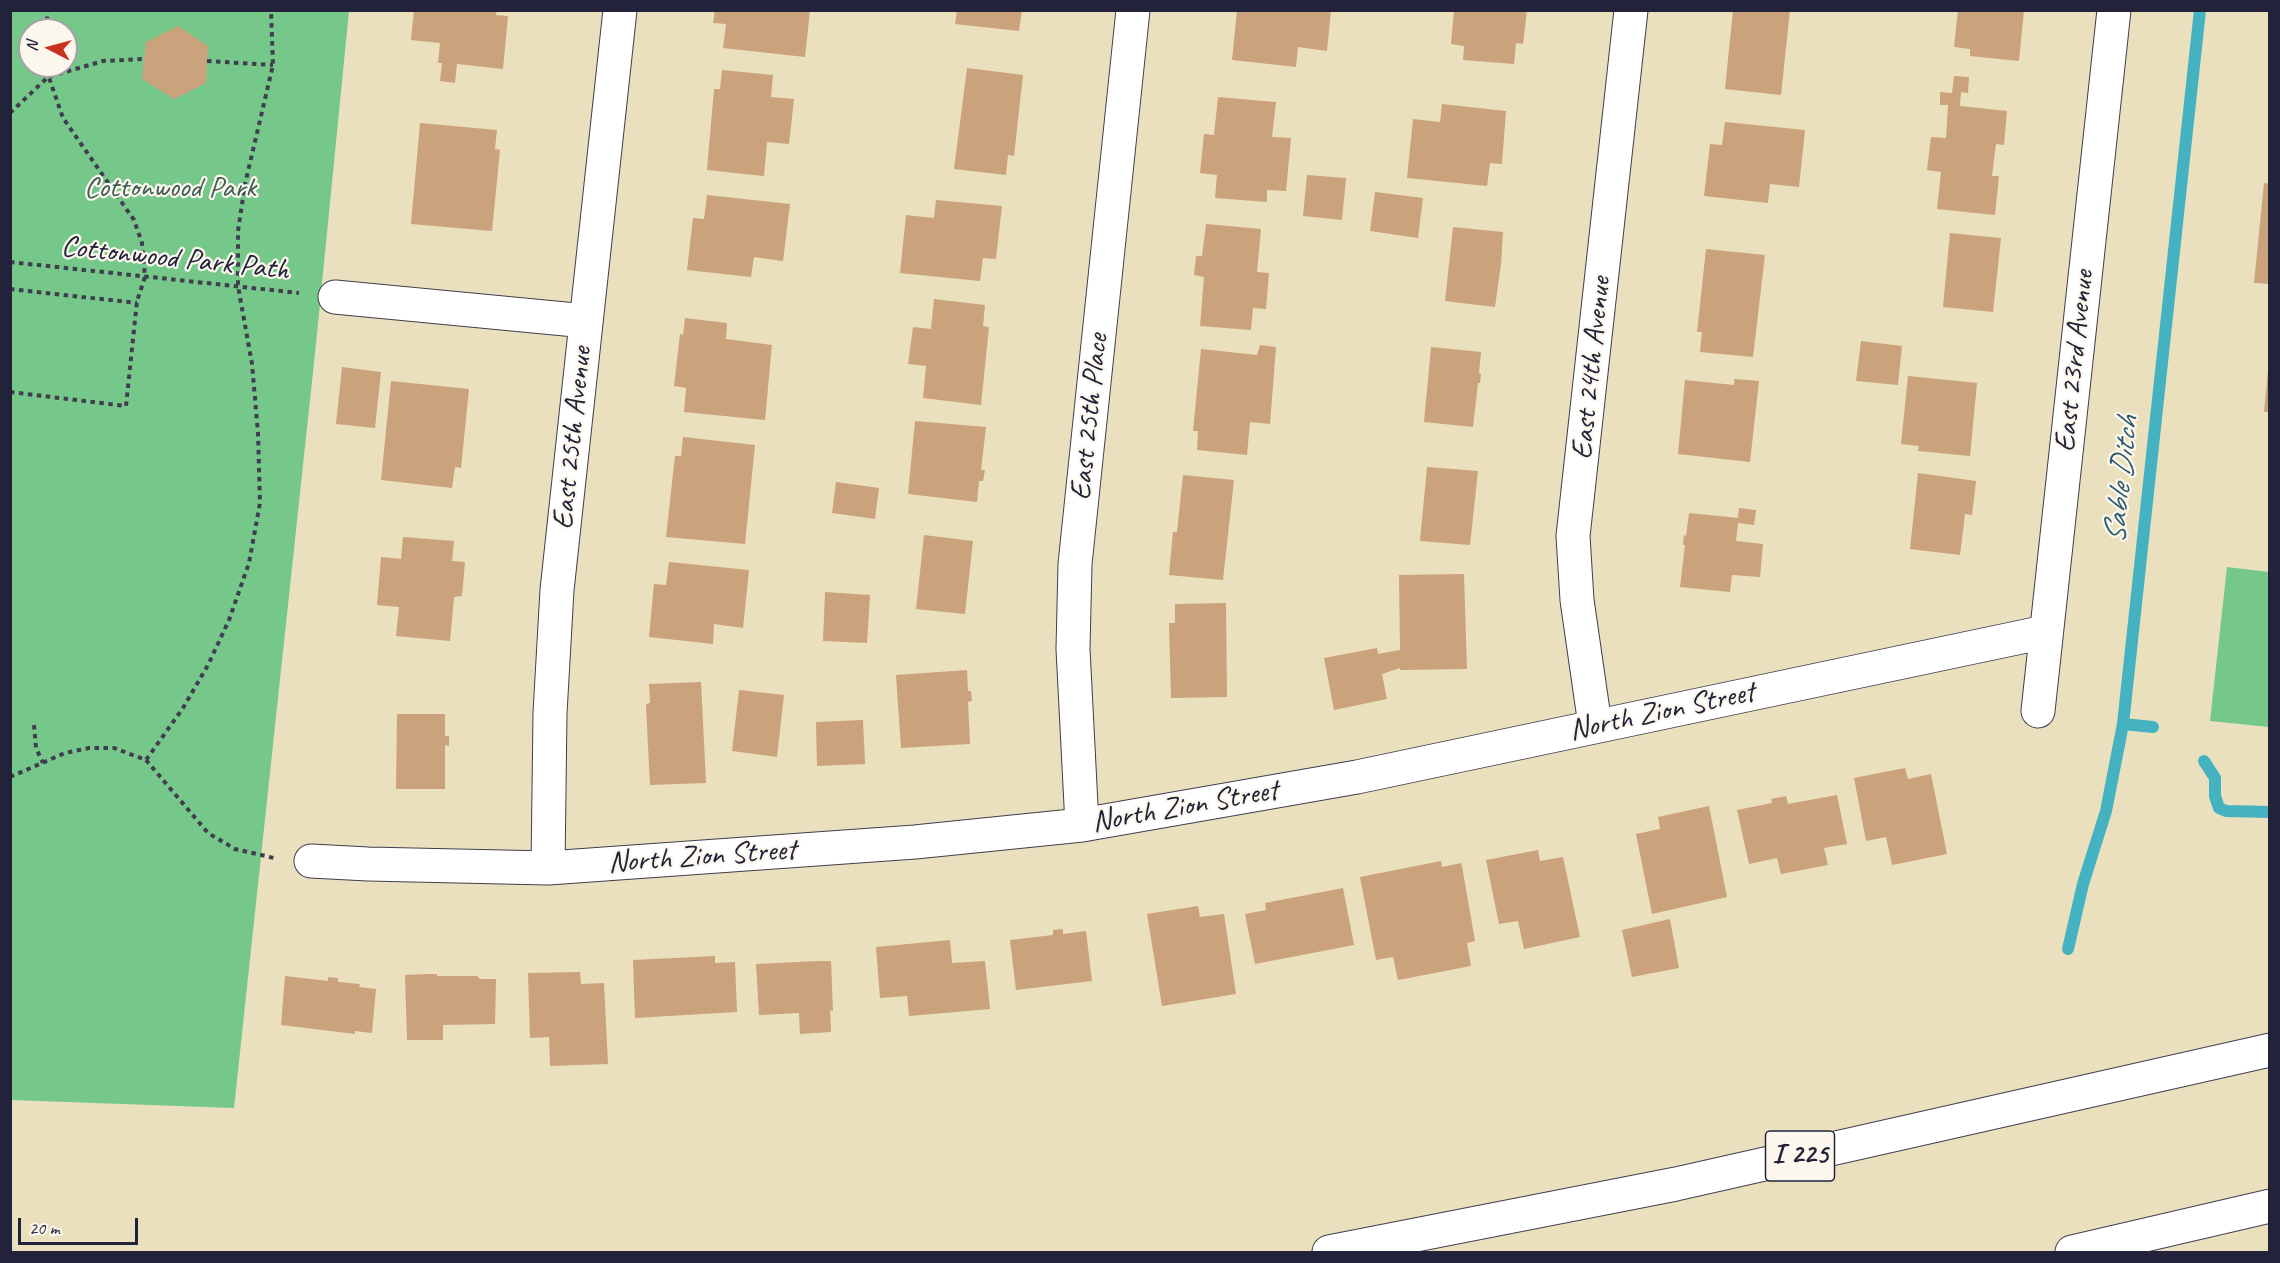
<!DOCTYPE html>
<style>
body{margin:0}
#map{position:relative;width:2280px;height:1263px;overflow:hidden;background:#ebe0bd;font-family:Caveat,sans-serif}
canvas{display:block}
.frame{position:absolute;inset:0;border:12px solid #22223b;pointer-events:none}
.north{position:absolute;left:18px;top:18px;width:60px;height:60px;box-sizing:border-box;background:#fbf7ec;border:2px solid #a4a2a5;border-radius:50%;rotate:276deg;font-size:16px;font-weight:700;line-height:24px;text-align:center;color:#22223b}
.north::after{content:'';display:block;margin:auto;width:21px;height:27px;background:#c8321e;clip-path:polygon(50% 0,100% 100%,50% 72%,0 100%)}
.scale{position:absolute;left:18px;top:1218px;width:120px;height:27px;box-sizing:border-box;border:3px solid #22223b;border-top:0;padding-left:8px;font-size:18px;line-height:21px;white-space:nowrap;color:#22223b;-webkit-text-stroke:4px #fbf7ec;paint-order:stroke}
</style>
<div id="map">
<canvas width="2280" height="1263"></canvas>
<div class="frame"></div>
<div class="north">N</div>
<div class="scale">20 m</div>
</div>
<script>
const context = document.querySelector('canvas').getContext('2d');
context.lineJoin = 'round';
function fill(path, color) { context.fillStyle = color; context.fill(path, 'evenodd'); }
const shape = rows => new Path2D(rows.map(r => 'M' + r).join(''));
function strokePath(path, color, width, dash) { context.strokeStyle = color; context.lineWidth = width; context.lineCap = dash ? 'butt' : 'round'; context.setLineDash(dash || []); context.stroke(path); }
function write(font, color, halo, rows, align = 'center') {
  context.font = font + ' Caveat,sans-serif'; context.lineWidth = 4.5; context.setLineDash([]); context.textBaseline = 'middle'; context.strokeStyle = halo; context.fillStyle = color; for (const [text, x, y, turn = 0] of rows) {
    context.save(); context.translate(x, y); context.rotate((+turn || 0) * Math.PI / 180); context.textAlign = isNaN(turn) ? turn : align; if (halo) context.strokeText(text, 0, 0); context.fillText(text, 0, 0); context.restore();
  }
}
fill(shape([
 [11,11,349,11,316,344,234,1108,11,1100],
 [30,30,66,30,66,66,30,66],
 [2227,567,2269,572,2269,727,2210,721]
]), '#75c88a');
strokePath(shape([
 [2123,724,2153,727],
 [2204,761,2215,778,2215,796,2219,808,2226,811,2270,812],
 [2068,949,2083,884,2106,811,2123,724,2200,10]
]), '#44b2c0', 12);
fill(shape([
 [414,10,497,10,496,15,508,16,503,69,457,64,455,83,440,81,442,63,438,63,440,43,411,40],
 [715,10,810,10,805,57,723,48,726,24,713,23],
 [957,10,1022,10,1019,31,955,24],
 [1237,10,1331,10,1327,51,1298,47,1296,67,1232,60],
 [1454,10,1527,10,1523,44,1516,43,1514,64,1463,60,1464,46,1451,44],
 [1733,10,1790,10,1781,95,1725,89],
 [1958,10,2024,10,2019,61,1970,56,1970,49,1954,47],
 [178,26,208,46,206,83,174,99,142,79,146,42],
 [967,68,1023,75,1014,156,1008,155,1006,175,954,169],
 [722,70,773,75,771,97,794,99,789,144,767,142,764,176,707,170,714,89,720,89],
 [1954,76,1969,77,1968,93,1961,92,1960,106,2007,111,2004,145,1996,144,1992,176,1999,176,1995,215,1937,209,1941,172,1927,170,1931,137,1946,138,1948,105,1940,105,1940,92,1952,93],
 [1218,97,1276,102,1272,137,1291,138,1286,191,1267,190,1267,202,1215,198,1217,175,1200,173,1204,134,1214,135],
 [1442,104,1506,111,1502,164,1490,163,1487,186,1407,178,1413,119,1440,122],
 [1725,122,1805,130,1799,187,1770,184,1768,203,1704,196,1710,144,1722,145],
 [420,123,497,130,495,149,500,150,492,231,411,224],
 [1307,175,1346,178,1342,220,1303,216],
 [2264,183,2270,184,2270,284,2254,283],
 [1375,192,1423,198,1418,238,1370,231],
 [707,195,790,204,783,261,754,257,751,277,687,270,693,218,704,219],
 [936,200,1002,206,996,259,983,258,980,281,900,273,906,215,934,218],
 [1206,224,1261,229,1257,272,1269,273,1266,309,1253,308,1251,330,1200,326,1204,277,1194,275,1196,256,1202,256],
 [1453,227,1503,232,1501,264,1495,307,1445,301],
 [1950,233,2001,238,1993,312,1943,307],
 [1706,249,1765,255,1753,357,1700,352,1702,332,1697,332],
 [934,299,985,305,983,326,989,327,981,405,923,398,926,366,908,364,913,327,931,329],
 [685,318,727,323,726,339,772,345,765,420,684,412,686,388,674,386,680,334,683,335],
 [1861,341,1902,346,1898,385,1856,381],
 [1260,345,1276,347,1270,424,1250,422,1247,455,1197,450,1198,431,1193,431,1201,349,1257,355],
 [1431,347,1481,352,1479,373,1481,374,1480,383,1478,383,1473,427,1424,422],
 [342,367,381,372,375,428,336,424],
 [2268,371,2270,371,2270,412,2264,412],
 [1908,376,1977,383,1970,456,1918,451,1919,446,1901,444],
 [1734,379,1759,381,1750,462,1678,454,1685,380,1734,385],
 [391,381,469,389,461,468,455,467,452,488,381,480],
 [915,421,986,427,981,470,985,470,983,481,979,481,977,502,908,494],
 [683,437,755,445,745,544,666,537,675,456,681,456],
 [1427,467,1478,471,1470,545,1420,541],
 [1918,473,1976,481,1972,515,1965,514,1960,555,1910,549],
 [1183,475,1234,480,1223,580,1169,575,1173,532,1177,532],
 [836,482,879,488,875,519,832,513],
 [1739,508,1756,510,1754,525,1738,523,1736,541,1763,544,1760,577,1732,575,1730,592,1680,587,1685,545,1683,545,1684,535,1686,536,1689,513,1738,518],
 [924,535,973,541,965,614,916,609],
 [403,537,454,541,452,561,465,562,462,596,454,597,450,641,396,636,399,607,377,605,381,557,401,559],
 [669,562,749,570,743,628,714,624,713,644,649,637,654,584,666,585],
 [1464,574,1467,669,1400,670,1400,668,1382,674,1387,699,1334,710,1324,658,1377,648,1378,654,1400,650,1399,575],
 [825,592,870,595,867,643,823,641],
 [1226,603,1227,697,1171,698,1169,623,1175,623,1175,604],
 [967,670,968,691,971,691,972,701,968,702,970,744,901,748,896,675],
 [701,682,706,783,650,785,646,706,646,704,650,703,649,684],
 [739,690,784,695,777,757,732,751],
 [397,714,445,714,445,736,449,736,449,746,445,745,445,789,396,789],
 [863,720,865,764,817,766,816,722],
 [1905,768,1908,779,1931,774,1947,854,1892,865,1886,837,1866,841,1854,778],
 [1837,795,1847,844,1824,848,1828,865,1781,874,1777,858,1749,864,1737,810,1772,803,1771,799,1786,796,1788,804],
 [1709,806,1727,897,1652,914,1636,834,1660,829,1658,817],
 [1538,850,1540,861,1563,857,1580,937,1524,949,1518,921,1499,924,1486,860],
 [1441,861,1442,867,1461,863,1462,866,1475,941,1467,943,1471,966,1398,980,1393,957,1376,960,1360,877],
 [1343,888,1354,945,1255,964,1245,914,1266,910,1265,903],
 [1198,906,1200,917,1224,914,1236,994,1162,1006,1147,914],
 [1670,919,1679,968,1632,977,1622,930],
 [1063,929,1063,934,1086,931,1092,981,1016,990,1010,940,1053,935,1053,930],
 [950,940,952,963,985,961,990,1009,909,1016,907,996,880,998,876,947],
 [715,956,715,963,735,962,737,1012,635,1018,633,960],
 [819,961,831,961,833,1011,830,1010,831,1032,800,1034,799,1013,759,1015,756,964],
 [580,972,581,984,604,983,608,1064,550,1066,549,1037,530,1038,528,973],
 [427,974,437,974,437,976,477,976,480,979,496,979,495,1024,443,1025,443,1040,407,1040,405,975],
 [285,976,328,981,328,977,338,978,338,982,360,984,359,987,376,989,372,1033,355,1031,355,1034,281,1025]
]), '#caa27b');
const minor = shape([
 [335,297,586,321],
 [2038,711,2114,10],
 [1595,725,1577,600,1573,536,1631,10],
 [1082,825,1073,649,1075,564,1133,10],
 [311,861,368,864,548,868,915,842,1082,825,1357,777,2045,632],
 [548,868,550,713,557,590,620,10]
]);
const highway = shape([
 [1329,1252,1676,1184,2270,1050],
 [2072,1252,2270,1206]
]);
strokePath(minor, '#403e4e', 35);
strokePath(highway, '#403e4e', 35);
strokePath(shape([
 [46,30,48,10],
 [207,61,273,65],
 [10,113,48,77,103,61,144,59],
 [10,262,299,293],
 [10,289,137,303],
 [10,392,126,406,137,301,145,277,142,243,134,220,63,118,45,66],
 [34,725,36,748,43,763],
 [146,760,208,833,235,849,274,858],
 [10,777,65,753,89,748,114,748,146,760,183,708,208,665,229,620,249,563,260,503,258,433,252,364,238,286,238,231,245,184,273,65,271,10]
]), '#403e4e', 4, [4.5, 4.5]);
strokePath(minor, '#fff', 33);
strokePath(highway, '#fff', 33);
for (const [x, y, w] of [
 [1800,1156,69]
]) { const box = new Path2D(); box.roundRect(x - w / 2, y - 25, w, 50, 4.5); context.fillStyle = '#fbf7ec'; context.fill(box); strokePath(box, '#22223b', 1.5); }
write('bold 28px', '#22223b', null, [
 ["I 225",1800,1156]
]);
write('30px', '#3f5c57', '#fbf7ec', [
 ["Cottonwood Park",170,188]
]);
write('30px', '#22223b', '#fbf7ec', [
 ["Cottonwood Park Path",175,259,6],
 ["East 23rd Avenue",2075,361,-84],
 ["East 24th Avenue",1592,368,-84],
 ["East 25th Place",1090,417,-84],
 ["East 25th Avenue",573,438,-84],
 ["North Zion Street",1662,712,-12],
 ["North Zion Street",1185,807,-10],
 ["North Zion Street",702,857,-4]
]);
write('italic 32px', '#305c70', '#fbf7ec', [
 ["Sable Ditch",2122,480,-84]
]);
</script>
